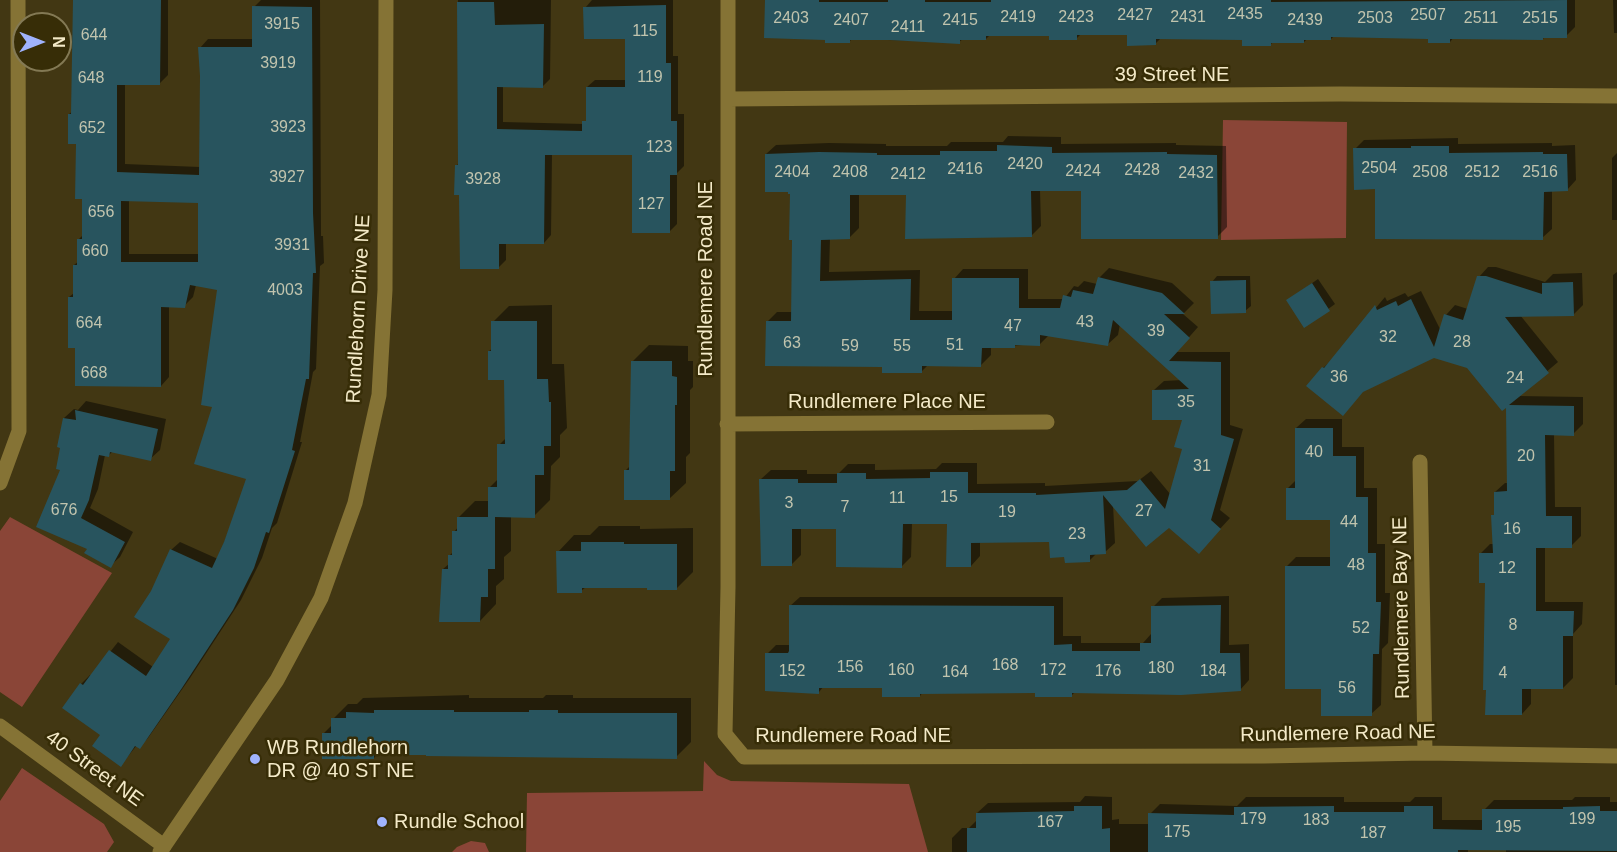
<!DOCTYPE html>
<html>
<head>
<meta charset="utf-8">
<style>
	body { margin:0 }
	#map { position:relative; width:1617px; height:852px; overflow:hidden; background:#423713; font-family:Arial,sans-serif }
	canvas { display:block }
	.north { position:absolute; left:12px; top:12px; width:60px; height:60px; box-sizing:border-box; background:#372d07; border:2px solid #837954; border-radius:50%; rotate:90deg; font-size:16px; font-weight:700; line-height:24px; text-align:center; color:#f4eac8 }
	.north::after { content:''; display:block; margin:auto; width:21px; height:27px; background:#a0b3fd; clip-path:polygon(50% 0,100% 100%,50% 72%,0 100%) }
</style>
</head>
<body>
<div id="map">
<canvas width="1617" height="852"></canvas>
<div class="north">N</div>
</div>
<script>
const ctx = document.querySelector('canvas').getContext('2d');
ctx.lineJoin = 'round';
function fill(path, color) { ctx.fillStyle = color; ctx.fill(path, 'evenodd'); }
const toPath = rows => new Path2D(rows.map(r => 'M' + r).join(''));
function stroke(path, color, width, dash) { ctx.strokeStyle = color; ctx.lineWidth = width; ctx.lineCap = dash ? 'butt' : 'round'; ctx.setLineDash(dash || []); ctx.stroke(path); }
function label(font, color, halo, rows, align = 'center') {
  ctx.font = font + ' Arial,sans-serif'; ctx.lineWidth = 5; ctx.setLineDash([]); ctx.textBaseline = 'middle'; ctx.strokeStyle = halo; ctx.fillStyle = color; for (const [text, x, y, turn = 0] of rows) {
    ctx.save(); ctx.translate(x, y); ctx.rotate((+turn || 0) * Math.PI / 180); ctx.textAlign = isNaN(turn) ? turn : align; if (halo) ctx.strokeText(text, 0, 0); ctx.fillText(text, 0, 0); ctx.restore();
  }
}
fill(toPath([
	[1223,120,1347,122,1346,238,1221,240],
	[10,517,112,573,22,707,0,692,0,531],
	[704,761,717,775,731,781,909,784,928,852,526,852,527,793,703,791],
	[22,768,104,824,114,842,107,852,0,852,0,801],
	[471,841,485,843,489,852,452,852,457,847]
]), '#8a4537');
fill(toPath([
	[75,0,168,0,168,75,159,84,125,84,125,164,200,167,201,76,200,48,208,39,254,39,254,7,261,0,320,0,321,236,323,236,324,263,320,266,316,369,313,372,300,442,302,442,277,523,272,528,262,558,241,600,190,678,148,738,139,747,137,745,121,765,102,734,64,708,81,684,90,675,91,676,118,642,153,667,172,638,152,591,171,550,180,542,218,559,248,478,214,406,219,289,196,285,193,297,184,306,169,306,169,377,161,386,76,347,69,297,74,293,74,265,79,261,79,239,83,235,83,197,78,143,69,114,73,111],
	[129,200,200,201,200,254,129,254],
	[458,0,551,0,550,79,543,86,503,86,503,122,584,124,588,118,587,87,595,80,627,80,627,37,585,8,592,0,673,0,673,56,678,56,678,114,684,114,684,166,677,173,677,224,670,231,634,154,552,154,551,235,544,243,506,242,506,260,499,267,460,193,456,166,459,163],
	[766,0,1575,0,1575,27,1566,36,1545,36,1543,39,1454,37,1450,42,1430,37,1334,36,1331,39,1307,39,1304,42,1273,42,1270,45,1243,38,1161,38,1155,44,1128,34,1081,34,1077,38,1050,35,990,35,986,39,963,39,959,42,852,39,849,42,827,39],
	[1613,0,1617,0,1617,33,1614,33],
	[1008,136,1061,137,1061,144,1176,143,1176,145,1226,146,1227,227,1217,237,1082,190,1040,190,1041,226,1031,236,907,194,859,194,859,228,849,238,830,238,829,272,920,270,919,311,953,311,954,279,963,269,1028,269,1028,299,1064,299,1074,286,1078,287,1084,281,1097,284,1099,278,1109,268,1172,283,1194,303,1183,314,1198,327,1176,352,1230,352,1230,425,1243,429,1220,510,1230,518,1208,542,1113,505,1115,543,1105,552,1097,553,1089,561,1066,555,1051,541,980,541,980,556,971,566,948,523,912,523,911,557,902,566,837,528,801,528,801,555,792,564,761,479,771,470,807,470,807,474,838,474,848,464,875,464,875,470,936,469,942,463,977,463,977,484,1045,483,1045,486,1138,481,1151,471,1171,495,1184,448,1184,419,1154,390,1164,381,1182,380,1120,324,1118,335,1108,344,1049,335,1040,344,991,347,991,355,981,365,928,365,922,371,883,366,767,322,777,312,792,312,793,239,791,193,766,154,776,145,829,143,886,144,886,146,947,146,951,142,1003,142],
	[1458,138,1458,144,1552,143,1552,146,1575,145,1576,180,1567,190,1552,191,1552,229,1542,238,1377,188,1355,149,1364,140],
	[1617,153,1617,220,1612,220,1612,158],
	[1488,267,1496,267,1545,282,1553,274,1582,273,1583,305,1573,315,1520,315,1558,362,1518,396,1583,397,1583,424,1573,434,1554,434,1555,507,1581,507,1581,536,1571,546,1545,546,1545,602,1583,602,1582,624,1573,634,1573,678,1563,688,1531,688,1531,704,1522,714,1480,554,1490,544,1494,544,1493,516,1496,513,1495,492,1505,483,1509,483,1508,405,1468,367,1434,356,1365,389,1343,414,1323,368,1333,359,1385,297,1387,301,1405,293,1408,297,1421,291,1441,331,1446,315,1455,305,1468,309,1479,277],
	[1617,272,1617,685,1615,685,1613,275],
	[1217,276,1250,276,1251,306,1245,311,1212,282],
	[1318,279,1335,304,1305,326,1288,300],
	[552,305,552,364,564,364,567,428,560,435,560,457,551,466,550,500,534,516,511,516,511,551,504,557,504,579,496,586,496,604,480,621,443,569,450,563,450,555,454,551,454,532,459,526,459,517,475,501,490,501,490,487,499,478,499,445,506,438,506,378,489,351,493,348,493,322,509,306],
	[649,345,688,346,688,361,693,361,693,387,690,390,690,453,686,457,686,483,669,499,625,471,630,466,632,362],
	[86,401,166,419,160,450,150,459,113,451,108,456,105,455,98,489,90,508,133,532,120,557,110,566,89,548,62,469,64,418,74,409,78,410],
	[1306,419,1342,419,1342,447,1364,447,1364,488,1377,488,1377,544,1385,544,1385,593,1390,593,1388,643,1382,649,1381,705,1371,714,1322,688,1287,566,1296,557,1332,557,1332,519,1287,489,1297,479,1296,428],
	[599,526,640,526,640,529,693,528,693,572,676,589,648,586,586,587,581,591,558,552,574,535,590,535],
	[1229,596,1229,645,1249,644,1249,680,1240,690,1075,692,1071,696,1036,692,923,692,920,696,883,686,824,686,819,692,767,654,776,645,790,645,790,606,800,597,1063,597,1063,636,1081,636,1081,643,1143,643,1151,634,1153,607,1162,598],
	[469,695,469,698,543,698,546,695,573,695,573,698,691,698,691,742,676,757,378,753,374,758,324,733,333,724,333,719,348,704,357,704,363,698],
	[1085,796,1112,797,1112,820,1119,819,1119,824,1150,824,1150,814,1160,804,1237,806,1246,797,1344,797,1344,802,1410,802,1415,797,1442,797,1442,820,1484,820,1484,810,1494,800,1572,800,1575,797,1610,797,1610,802,1617,802,1617,852,1506,852,1506,848,1468,848,1468,852,952,852,952,838,962,828,969,828,977,820,977,813,988,803,1080,802]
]), '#0007');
fill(toPath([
	[73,0,161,0,160,85,117,85,117,172,199,175,200,76,198,47,252,47,252,6,312,7,313,213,316,273,313,273,309,379,306,379,292,450,295,451,269,533,266,532,254,568,233,610,182,688,140,749,135,746,121,767,92,746,100,735,62,708,80,683,83,685,109,650,146,676,170,639,134,617,151,591,170,549,212,568,224,542,246,479,194,464,212,407,201,405,217,290,190,285,185,308,161,307,161,387,75,386,75,348,68,348,68,297,73,297,73,265,77,265,77,239,82,239,82,199,75,199,76,144,68,144,68,114,71,114],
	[121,201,198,203,198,262,121,262],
	[765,0,819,0,819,2,888,2,888,0,925,0,925,2,991,2,991,0,1271,0,1271,2,1567,0,1567,38,1543,38,1543,40,1450,39,1450,43,1428,43,1428,39,1331,37,1331,40,1304,40,1304,43,1271,43,1271,46,1242,46,1242,40,1156,39,1156,45,1127,46,1127,35,1077,35,1077,40,1049,40,1049,36,986,36,986,40,960,40,960,44,890,40,850,40,850,43,825,43,825,40,764,38],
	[457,2,494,2,495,25,544,24,543,88,497,87,497,129,582,131,582,121,586,121,586,87,625,87,625,39,584,39,583,7,666,5,666,63,671,63,671,121,677,121,677,175,670,175,670,233,632,233,632,155,545,155,544,244,499,244,499,269,460,269,459,195,454,195,455,165,458,165],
	[997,145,1052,147,1052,153,1167,152,1167,154,1217,155,1218,239,1081,239,1081,191,1031,191,1032,237,905,239,906,195,850,195,850,239,821,240,820,281,911,279,910,320,952,320,952,278,1019,278,1019,308,1060,308,1063,295,1071,297,1073,290,1093,294,1098,277,1162,293,1185,314,1164,314,1190,338,1169,361,1221,362,1221,435,1234,439,1211,520,1221,529,1199,554,1169,528,1146,547,1103,495,1106,554,1090,555,1090,562,1065,563,1064,557,1050,558,1049,542,971,543,971,567,946,567,947,524,903,524,902,568,836,567,836,529,792,529,792,566,761,566,759,479,798,479,798,483,837,483,837,473,866,473,866,479,930,478,930,472,968,472,968,493,1036,493,1036,495,1127,490,1140,479,1165,509,1182,449,1174,447,1182,420,1152,420,1152,390,1189,389,1113,320,1108,346,1040,335,1040,346,1015,345,1015,348,982,348,981,367,922,366,922,373,882,373,882,367,765,366,766,321,791,321,792,240,789,240,790,194,788,194,788,192,765,192,765,154,819,152,877,153,877,155,940,155,940,151,997,151],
	[1411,146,1449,146,1449,153,1543,152,1543,154,1567,154,1568,191,1544,192,1543,240,1375,239,1375,189,1354,190,1353,148,1411,148],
	[1477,276,1486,276,1542,294,1542,283,1573,282,1574,316,1505,317,1549,373,1509,405,1574,406,1574,436,1545,435,1546,516,1572,516,1572,548,1536,548,1536,611,1574,611,1573,636,1563,636,1563,689,1522,689,1522,715,1485,715,1486,690,1483,690,1485,583,1479,583,1479,553,1493,553,1491,515,1494,515,1494,492,1507,491,1506,408,1502,411,1467,368,1434,358,1363,392,1343,416,1306,386,1322,367,1324,368,1375,305,1377,310,1396,301,1398,306,1411,299,1434,347,1444,314,1463,320],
	[1246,280,1246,313,1211,314,1210,281],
	[1312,283,1330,311,1304,328,1286,300],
	[491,321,537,321,537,379,548,379,549,402,551,402,551,446,544,446,544,475,535,475,535,518,495,517,495,569,488,569,488,597,481,597,480,622,439,622,442,569,448,569,448,555,452,555,452,531,457,531,457,517,488,517,488,487,497,487,497,444,505,444,504,380,488,380,488,351,491,351],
	[631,361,672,361,672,376,677,377,677,405,675,405,675,471,670,471,670,500,624,500,624,470,629,470],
	[75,410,158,429,151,461,110,452,109,457,99,455,89,500,81,518,125,542,111,568,84,553,87,549,36,527,60,470,56,469,60,448,57,447,63,418,76,420],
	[1295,428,1333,428,1333,456,1356,456,1356,497,1368,497,1368,553,1376,553,1376,602,1381,602,1379,654,1373,654,1372,716,1321,716,1321,689,1285,689,1285,566,1330,566,1330,520,1286,520,1286,488,1295,488],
	[581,542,624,542,624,544,677,544,677,590,647,590,647,588,582,588,582,593,557,593,556,551,581,551],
	[789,605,1054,606,1054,645,1072,644,1072,651,1140,651,1140,643,1151,643,1151,606,1221,605,1220,653,1240,653,1241,691,1181,695,1072,693,1072,697,1035,697,1035,693,920,694,920,697,882,697,882,688,819,688,819,694,765,691,765,653,788,653,789,651],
	[374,710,454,710,454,712,529,712,529,710,558,710,558,713,677,713,677,759,426,756,426,755,374,755,374,759,322,759,322,733,331,733,331,718,346,718,346,712,374,713],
	[1074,806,1102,806,1102,829,1110,828,1110,852,967,852,967,828,976,828,976,813,1074,811],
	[1334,806,1334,812,1404,812,1404,806,1433,806,1433,829,1482,830,1482,809,1563,809,1563,807,1600,806,1600,811,1617,811,1617,851,1458,850,1458,852,1148,852,1148,813,1234,815,1234,807]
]), '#28545e');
stroke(toPath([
	[728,0,728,587,725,734,744,757,1264,756,1425,753,1617,756],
	[728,99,1340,94,1617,96],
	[727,424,1047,422],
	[1420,462,1425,753],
	[0,483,19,431,18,0],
	[0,726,164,846]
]), '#857335', 15);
stroke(toPath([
	[160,852,277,680,321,598,355,503,379,395,385,290,386,0]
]), '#857335', 15);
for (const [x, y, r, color] of [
	[255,759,6,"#a0b3fd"],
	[382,822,6,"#a0b3fd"]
]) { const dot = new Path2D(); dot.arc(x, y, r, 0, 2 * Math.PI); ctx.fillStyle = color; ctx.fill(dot); stroke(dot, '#372d07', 2); }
label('16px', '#c1c4ae', null, [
	["2435",1245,15],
	["2427",1135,16],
	["2507",1428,16],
	["2419",1018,18],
	["2423",1076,18],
	["2431",1188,18],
	["2403",791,19],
	["2503",1375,19],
	["2511",1481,19],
	["2515",1540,19],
	["2407",851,21],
	["2415",960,21],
	["2439",1305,21],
	["3915",282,25],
	["2411",908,28],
	["115",645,32],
	["644",94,36],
	["3919",278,64],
	["119",650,78],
	["648",91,79],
	["3923",288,128],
	["652",92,129],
	["123",659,148],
	["2420",1025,165],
	["2504",1379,169],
	["2416",965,170],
	["2428",1142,171],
	["2424",1083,172],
	["2404",792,173],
	["2408",850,173],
	["2508",1430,173],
	["2512",1482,173],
	["2516",1540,173],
	["2432",1196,174],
	["2412",908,175],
	["3927",287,178],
	["3928",483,180],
	["127",651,205],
	["656",101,213],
	["3931",292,246],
	["660",95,252],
	["4003",285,291],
	["43",1085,323],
	["664",89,324],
	["47",1013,327],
	["39",1156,332],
	["32",1388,338],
	["28",1462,343],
	["63",792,344],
	["51",955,346],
	["59",850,347],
	["55",902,347],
	["668",94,374],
	["36",1339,378],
	["24",1515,379],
	["35",1186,403],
	["40",1314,453],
	["20",1526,457],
	["31",1202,467],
	["15",949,498],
	["11",897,499],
	["3",789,504],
	["7",845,508],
	["676",64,511],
	["27",1144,512],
	["19",1007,513],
	["44",1349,523],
	["16",1512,530],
	["23",1077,535],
	["48",1356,566],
	["12",1507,569],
	["8",1513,626],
	["52",1361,629],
	["168",1005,666],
	["156",850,668],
	["180",1161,669],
	["160",901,671],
	["172",1053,671],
	["152",792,672],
	["176",1108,672],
	["184",1213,672],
	["164",955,673],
	["4",1503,674],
	["56",1347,689],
	["179",1253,820],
	["199",1582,820],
	["183",1316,821],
	["167",1050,823],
	["195",1508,828],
	["175",1177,833],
	["187",1373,834]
]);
label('20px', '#f4eac8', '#372d07', [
	["39 Street NE",1172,75],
	["Rundlemere Road NE",706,279,-90],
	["Rundlehorn Drive NE",359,309,-87],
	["Rundlemere Place NE",887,402],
	["Rundlemere Bay NE",1402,608,-91],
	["Rundlemere Road NE",1338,734,-1],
	["Rundlemere Road NE",853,736],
	["40 Street NE",94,769,36]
]);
label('20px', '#f4eac8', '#372d07', [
	["WB Rundlehorn",267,748],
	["DR @ 40 ST NE",267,771],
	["Rundle School",394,822]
], 'left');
</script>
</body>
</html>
